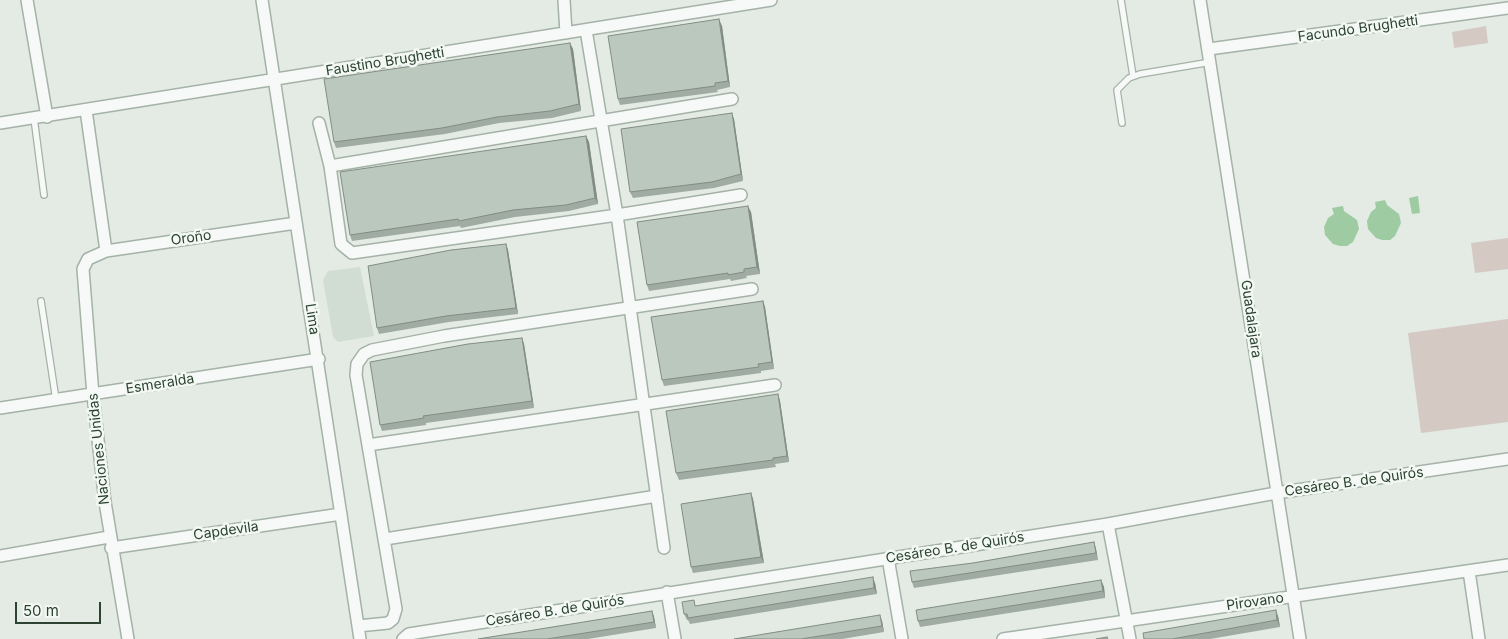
<!DOCTYPE html>
<html>
<head>
<meta charset="utf-8">
<style>
	body { margin:0 }
	#map { position:relative; width:1508px; height:639px; overflow:hidden; background:#e3ebe4; font-family:Inter,sans-serif }
	canvas { display:block }
	.scale { position:absolute; left:15px; top:602px; width:86px; height:22px; box-sizing:border-box; border:2px solid #2b4330; border-top:0; padding-left:6px; font-size:15px; line-height:18px; white-space:nowrap; color:#2b4330; -webkit-text-stroke:4px #f3f8f4; paint-order:stroke }
</style>
</head>
<body>
<div id="map">
<canvas width="1508" height="639"></canvas>
<div class="scale">50 m</div>
</div>
<script>
const ctx = document.querySelector('canvas').getContext('2d');
ctx.lineJoin = 'round';
function fill(path, color) { ctx.fillStyle = color; ctx.fill(path, 'evenodd'); }
const toPath = rows => new Path2D(rows.map(r => 'M' + r).join(''));
function stroke(path, color, width, dash) { ctx.strokeStyle = color; ctx.lineWidth = width; ctx.lineCap = dash ? 'butt' : 'round'; ctx.setLineDash(dash || []); ctx.stroke(path); }
function label(font, color, halo, rows, align = 'center') {
  ctx.font = font + ' Inter,sans-serif'; ctx.lineWidth = 5; ctx.setLineDash([]); ctx.textBaseline = 'middle'; ctx.strokeStyle = halo; ctx.fillStyle = color; for (const [text, x, y, turn = 0] of rows) {
    ctx.save(); ctx.translate(x, y); ctx.rotate((+turn || 0) * Math.PI / 180); ctx.textAlign = isNaN(turn) ? turn : align; if (halo) ctx.strokeText(text, 0, 0); ctx.fillText(text, 0, 0); ctx.restore();
  }
}
fill(toPath([
	[360,267,374,336,338,342,333,337,323,280,328,271]
]), '#d1ddd3');
fill(toPath([
	[1486,26,1488,43,1454,48,1452,32],
	[1508,238,1508,269,1475,273,1471,243],
	[1508,319,1508,422,1421,433,1408,333]
]), '#d5c9c4');
fill(toPath([
	[1418,196,1420,213,1412,214,1409,198],
	[1385,200,1387,205,1399,214,1401,223,1395,236,1390,240,1382,240,1376,238,1368,229,1367,221,1371,212,1376,208,1375,202],
	[1343,206,1344,211,1357,220,1359,229,1353,242,1347,246,1340,246,1333,244,1325,235,1324,227,1328,218,1334,214,1332,208]
]), '#9ecba2');
const service = toPath([
	[1121,0,1133,76],
	[34,118,44,195],
	[1122,123,1117,90,1129,78,1140,74,1211,62],
	[41,301,56,400]
]);
const minor = toPath([
	[27,0,47,117],
	[262,0,360,639],
	[564,0,566,33],
	[1200,0,1300,639],
	[586,30,617,215,664,548],
	[1209,49,1508,8],
	[86,110,106,251],
	[0,123,771,0],
	[319,123,330,166,341,244,352,253,617,215,741,195],
	[330,166,732,99],
	[0,408,319,359],
	[368,445,775,385],
	[1108,524,1130,639],
	[385,539,657,496],
	[111,548,341,514],
	[0,556,109,537],
	[888,558,902,639],
	[1469,571,1479,639],
	[667,592,675,639],
	[358,626,388,623,393,619,396,609,356,375,357,364,364,354,372,350,444,336,752,289],
	[128,639,105,502,93,395,83,269,88,259,106,251,296,223],
	[403,639,409,634,1108,524,1276,493,1508,459],
	[1003,639,1508,565]
]);
stroke(service, '#a4b2a7', 8);
stroke(minor, '#a4b2a7', 14);
stroke(service, '#f6f9f7', 5.5);
stroke(minor, '#f6f9f7', 11);
fill(toPath([
	[722,26,730,87,717,90,718,92,620,105,618,99],
	[570,43,573,49,581,111,552,118,499,123,445,134,336,148,334,142],
	[734,119,743,181,714,188,633,198,630,192],
	[586,136,589,142,598,204,569,211,515,217,461,228,460,226,352,241,350,235],
	[751,212,760,274,746,276,747,278,731,281,730,279,649,291,647,285],
	[506,244,508,250,518,314,449,322,379,334,377,328],
	[763,301,765,307,774,369,761,371,761,373,664,386,662,380],
	[522,338,524,344,534,408,426,423,426,425,382,431,380,425],
	[778,394,780,401,789,462,775,464,776,467,679,480,676,473],
	[751,493,753,499,764,563,693,573,691,567],
	[1094,542,1096,549,1098,560,914,588,912,582,973,563],
	[1101,580,1104,587,1105,598,920,627,918,621],
	[875,583,877,594,690,624,688,620,687,620,684,614,696,606],
	[652,611,654,617,656,628,588,639,478,639],
	[1278,616,1280,627,1210,639,1144,639],
	[882,621,884,632,842,639,734,639]
]), '#a0aca3');
fill(toPath([
	[719,19,722,26,730,87,728,81],
	[570,43,573,49,581,111,579,104],
	[732,113,734,119,743,181,741,174],
	[586,136,589,142,598,204,595,198],
	[748,206,751,212,760,274,757,267],
	[506,244,508,250,518,314,516,308],
	[763,301,765,307,774,369,772,362],
	[522,338,524,344,534,408,532,401],
	[778,394,780,401,789,462,787,456],
	[751,493,753,499,764,563,761,557],
	[1094,542,1096,549,1098,560,1096,553],
	[873,577,875,583,877,594,874,588],
	[1101,580,1104,587,1105,598,1103,591],
	[1276,610,1278,616,1280,627,1277,620],
	[652,611,654,617,656,628,654,622],
	[880,615,882,621,884,632,882,626]
]), '#828c84');
const building = toPath([
	[719,19,728,81,715,83,715,86,618,99,608,36,719,19],
	[570,43,579,104,550,111,497,117,442,128,334,142,324,79,570,43],
	[732,113,741,174,712,182,630,192,621,129,732,113],
	[586,136,595,198,566,205,513,210,459,221,458,219,350,235,340,172,586,136],
	[748,206,757,267,744,269,744,272,728,275,728,273,647,285,637,222,748,206],
	[506,244,516,308,446,316,377,328,368,266,451,250,506,244],
	[763,301,772,362,758,364,759,367,662,380,651,317,763,301],
	[522,338,532,401,423,416,424,418,380,425,370,362,468,344,522,338],
	[778,394,787,456,773,458,773,460,676,473,666,411,778,394],
	[751,493,761,557,691,567,681,504,751,493],
	[1094,542,1096,553,912,582,910,571,973,563,1094,542],
	[873,577,874,588,688,618,687,614,684,614,682,602,694,600,695,606,873,577],
	[1101,580,1103,591,918,621,916,610,1101,580],
	[1276,610,1277,620,1172,639,1144,639,1143,633,1276,610],
	[652,611,654,622,547,639,478,639,652,611],
	[880,615,882,626,801,639,734,639,880,615],
	[1107,637,1108,639,1096,639,1107,637]
]);
fill(building, '#bac8bd');
stroke(building, '#828c84', 1);
label('14px', '#2b4330', '#f3f8f4', [
	["Facundo Brughetti",1358,29,-8],
	["Faustino Brughetti",385,62,-9],
	["Oroño",191,238,-8],
	["Lima",312,319,81],
	["Guadalajara",1251,319,82],
	["Esmeralda",160,384,-9],
	["Naciones Unidas",99,449,-96],
	["Cesáreo B. de Quirós",1354,482,-8],
	["Capdevila",226,531,-8],
	["Cesáreo B. de Quirós",955,548,-9],
	["Pirovano",1255,602,-8],
	["Cesáreo B. de Quirós",555,611,-9]
]);
</script>
</body>
</html>
